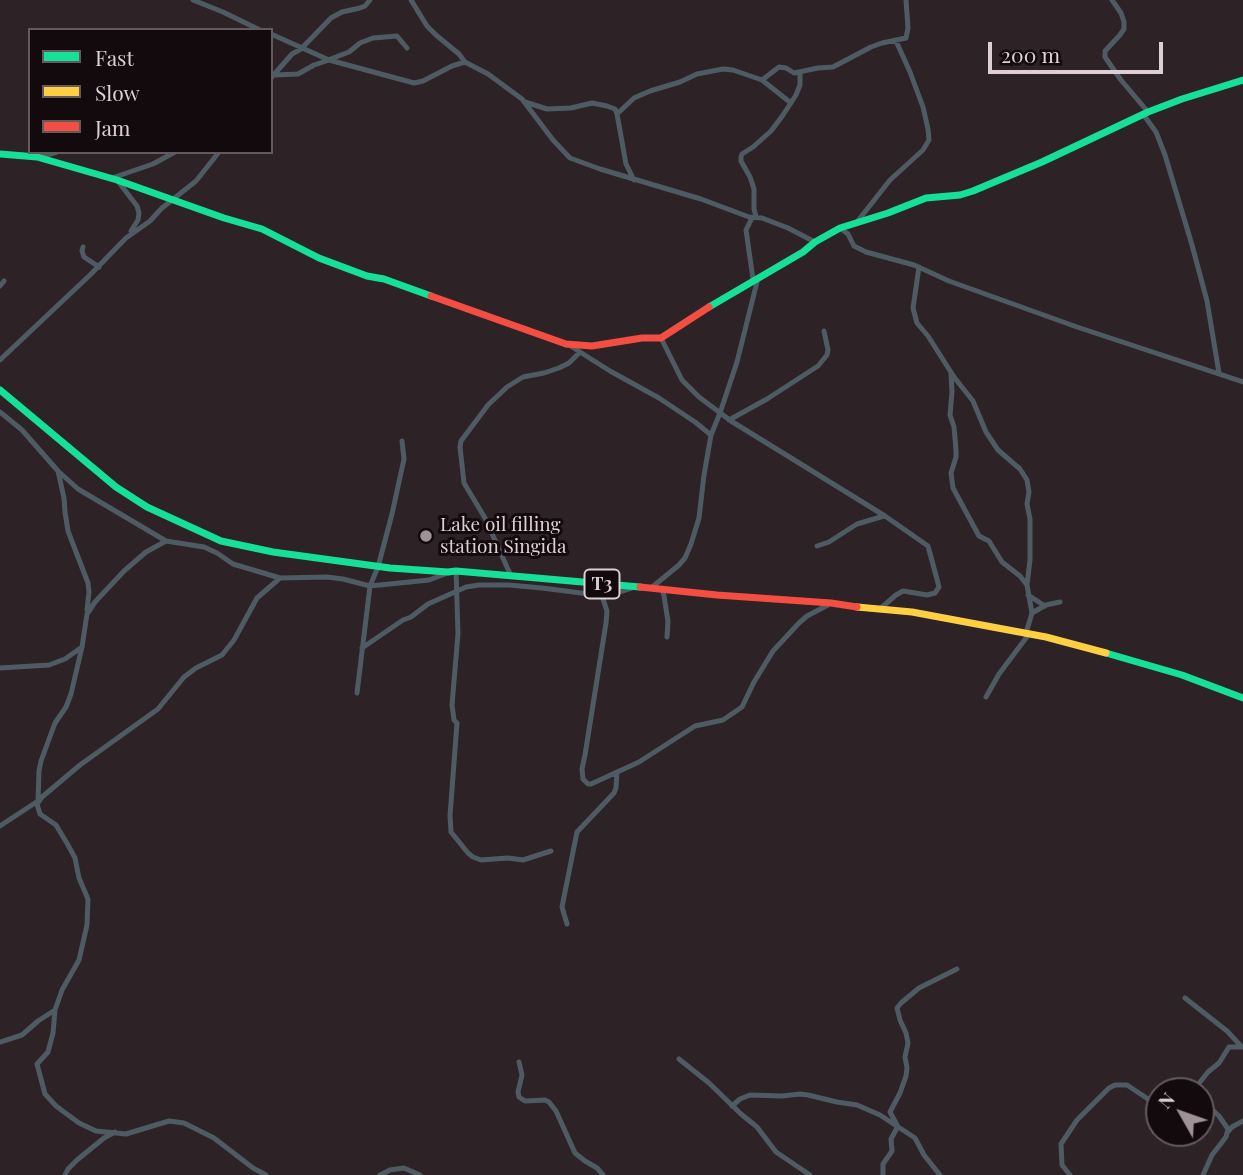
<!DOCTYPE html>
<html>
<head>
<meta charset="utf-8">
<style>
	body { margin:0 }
	#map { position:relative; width:1243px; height:1175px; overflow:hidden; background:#2d2226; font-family:"Playfair Display",serif }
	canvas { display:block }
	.legend { position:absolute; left:28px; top:28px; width:245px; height:126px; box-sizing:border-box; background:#130a0e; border:2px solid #64595d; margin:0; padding:9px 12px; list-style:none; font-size:21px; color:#ddcfd4 }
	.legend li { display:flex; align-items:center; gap:14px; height:35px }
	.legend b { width:35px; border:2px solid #64595d }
	.north { position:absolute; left:1145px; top:1077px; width:70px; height:70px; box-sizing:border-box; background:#130a0e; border:2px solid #64595d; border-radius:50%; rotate:310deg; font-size:19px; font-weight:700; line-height:28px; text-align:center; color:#ddcfd4 }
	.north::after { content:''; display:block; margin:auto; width:24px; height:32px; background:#9f9297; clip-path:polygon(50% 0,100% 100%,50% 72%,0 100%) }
	.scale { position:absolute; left:988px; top:42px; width:175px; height:32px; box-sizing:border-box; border:4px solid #ddcfd4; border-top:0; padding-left:9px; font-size:21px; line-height:24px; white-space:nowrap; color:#ddcfd4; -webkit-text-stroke:5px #130a0e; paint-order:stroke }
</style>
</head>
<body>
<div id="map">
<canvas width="1243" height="1175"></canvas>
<ul class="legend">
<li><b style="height:9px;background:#16e098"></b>Fast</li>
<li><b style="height:9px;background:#ffcf43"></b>Slow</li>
<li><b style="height:9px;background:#f24e42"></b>Jam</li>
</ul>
<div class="north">N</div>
<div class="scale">200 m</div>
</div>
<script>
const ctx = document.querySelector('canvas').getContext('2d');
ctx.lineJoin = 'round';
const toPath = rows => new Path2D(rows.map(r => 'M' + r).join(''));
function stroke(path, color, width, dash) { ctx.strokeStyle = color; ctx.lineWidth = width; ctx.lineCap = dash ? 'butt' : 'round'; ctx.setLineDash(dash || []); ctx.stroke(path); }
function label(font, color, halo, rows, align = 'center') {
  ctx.font = font + ' "Playfair Display",serif'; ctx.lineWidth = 6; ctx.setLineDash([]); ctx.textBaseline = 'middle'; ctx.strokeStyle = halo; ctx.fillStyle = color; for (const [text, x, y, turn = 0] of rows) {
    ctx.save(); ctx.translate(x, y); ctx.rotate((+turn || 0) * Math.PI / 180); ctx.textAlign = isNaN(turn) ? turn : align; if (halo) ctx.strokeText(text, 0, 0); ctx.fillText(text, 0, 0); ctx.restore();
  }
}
stroke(toPath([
	[193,0,223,12,260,30],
	[411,0,427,26,436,35,459,54,465,62],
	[1112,0,1121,13,1124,22,1124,29,1120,35,1105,51,1105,57,1121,80,1148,112],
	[271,34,329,60,414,83,423,81,452,66,465,62,488,74,522,99,553,140,570,158,600,169,701,199,749,217,762,218,788,228,815,242],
	[328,60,349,52,360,43,373,38,397,36,407,48],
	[276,75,298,74,314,65,329,60],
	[271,78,292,54,301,49,331,18,342,12,360,8,365,6,370,0],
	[762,80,779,67,786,68,794,73,818,68,833,67,871,47,882,43,906,38,908,28,906,0],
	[525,102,547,109,571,108,592,103,607,106,615,109,617,114,626,164,634,180],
	[617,114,634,98,650,91,680,82,697,74,723,69,733,70,762,80,791,103],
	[1143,114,1156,132,1165,155,1192,245,1207,301,1219,373],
	[40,157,57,152],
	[112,178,153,164,175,152],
	[117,180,137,206,139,213,138,220,131,231],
	[756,217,754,209,754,189,750,177,741,161,741,157,742,154,753,147,771,131,783,115,796,95,800,85,800,72],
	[752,218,746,230,753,279],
	[857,222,890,180,923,150,929,140,928,129,923,107,910,72,896,41],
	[840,228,848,234,854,246,866,252,914,265,949,281,1077,327,1243,382],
	[83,247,82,251,84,257,99,267],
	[919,267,913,308,917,323,928,336,954,377,973,401,986,432,998,450,1020,469,1027,480,1029,492,1027,504,1030,519,1030,560,1027,585,1032,613,1026,633],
	[0,286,4,281],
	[661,338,682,380,699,397,731,421,885,516,928,546,938,583,939,587,935,593,927,595,903,591,896,595,881,608],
	[569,345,610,371,659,398,695,422,711,435],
	[0,360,90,275,126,238,150,221,162,208,196,181,219,152],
	[951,374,952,392,950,415,954,427,956,450,956,457,951,473,953,488,979,536,989,541,1002,562,1020,576,1027,585],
	[0,412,22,430,58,471,78,489,166,541,204,547,217,553,233,564,280,578],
	[729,420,767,399,818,366,827,355,828,350,824,331],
	[58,471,64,498,65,512,68,531,88,583,89,592,87,610],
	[817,546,829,542,857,524,884,516],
	[456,571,458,634,452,705,454,720,457,723,450,816,451,832,468,853,473,857,481,860,508,858,523,860,551,851],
	[511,576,485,518,464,483,460,447,461,441,488,405,507,387,523,377,544,373,559,368,569,363,580,352],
	[651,588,679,565,685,558,691,544,699,518,704,475,711,435,720,413,737,362,758,278],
	[663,590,668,621,667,637],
	[601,593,607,611,606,623,585,755,582,769,583,779,588,784,591,784,639,762,695,726,723,720,742,707,754,682,773,651,799,623,807,616,828,605],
	[1028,595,1045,606],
	[1032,613,1046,605,1060,602],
	[362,648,403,620,411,617,428,604,466,587,479,585,509,585,542,588,589,594,623,591,632,588],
	[0,668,49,665,65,659,82,647],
	[357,693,370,586,378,567,392,514,404,459,402,441],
	[986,697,999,674,1029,634],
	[0,826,38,801,39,771,41,761,55,723,66,707,71,694,82,647,87,614,95,602,124,571,146,552,166,541],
	[567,924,562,907,577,832,614,793,616,788,617,772],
	[1185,998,1227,1031,1242,1047],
	[0,1042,22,1035,38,1021,55,1010],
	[679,1059,709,1083,741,1114,757,1127,776,1152,810,1175],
	[519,1062,522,1075,518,1092,519,1097,525,1101,545,1100,549,1102,556,1111,575,1153,585,1161,597,1168,603,1175],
	[1193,1091,1208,1072,1219,1063,1229,1047,1241,1047],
	[1201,1099,1219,1116,1228,1129,1226,1137,1212,1155,1203,1175],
	[732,1106,740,1099,750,1095,782,1096,800,1094,808,1095,837,1102,857,1105,880,1115,915,1138,924,1155,940,1175],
	[898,1127,890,1112,900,1093,906,1076,907,1068,905,1057,908,1043,906,1033,900,1020,897,1008,901,1003,919,988,957,969],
	[1227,1133,1232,1127,1243,1121],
	[65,1175,68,1169,77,1160,104,1138,115,1132],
	[266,1175,253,1168,214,1138,184,1123,169,1121,126,1134,96,1131,79,1123,56,1106,45,1094,37,1064,48,1052,53,1033,55,1010,62,990,79,960,87,925,88,899,79,878,75,858,68,845,56,825,40,814,37,804,42,797,80,765,158,709,184,677,196,668,222,655,234,640,257,598,280,578,327,577,343,579,370,586,429,580,445,574],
	[380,1175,390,1170,404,1168,420,1175],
	[883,1175,883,1164,892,1151,891,1139,897,1128],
	[1070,1175,1062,1165,1061,1144,1077,1120,1109,1088,1115,1085,1127,1085,1151,1101,1159,1108]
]), '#4f5b62', 5);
stroke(toPath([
	[0,154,37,157,117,180,224,218,262,229,319,258,367,276,384,279,431,296],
	[709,307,803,252,815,242,840,228,888,213,926,198,960,195,973,191,1042,162,1148,112,1182,99,1243,80],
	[0,390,116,487,147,507,221,541,273,552,390,568,448,572,456,571,640,587],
	[1106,653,1182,675,1243,698]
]), '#16e098', 7);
stroke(toPath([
	[857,607,912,612,1046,637,1106,653]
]), '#ffcf43', 7);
stroke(toPath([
	[431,296,566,344,592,346,642,338,661,338,709,307],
	[640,587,717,595,831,603,857,607]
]), '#f24e42', 7);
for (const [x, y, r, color] of [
	[426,536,7,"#9f9297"]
]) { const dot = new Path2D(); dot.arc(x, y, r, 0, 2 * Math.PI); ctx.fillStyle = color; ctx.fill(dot); stroke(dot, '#130a0e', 2.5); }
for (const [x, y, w] of [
	[602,584,35]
]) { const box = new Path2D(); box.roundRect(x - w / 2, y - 14.5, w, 29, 5); ctx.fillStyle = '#130a0e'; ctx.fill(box); stroke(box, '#ddcfd4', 2); }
label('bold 18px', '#ddcfd4', null, [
	["T3",602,584]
]);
label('19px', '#ddcfd4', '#130a0e', [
	["Lake oil filling",440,525],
	["station Singida",440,547]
], 'left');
</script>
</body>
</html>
